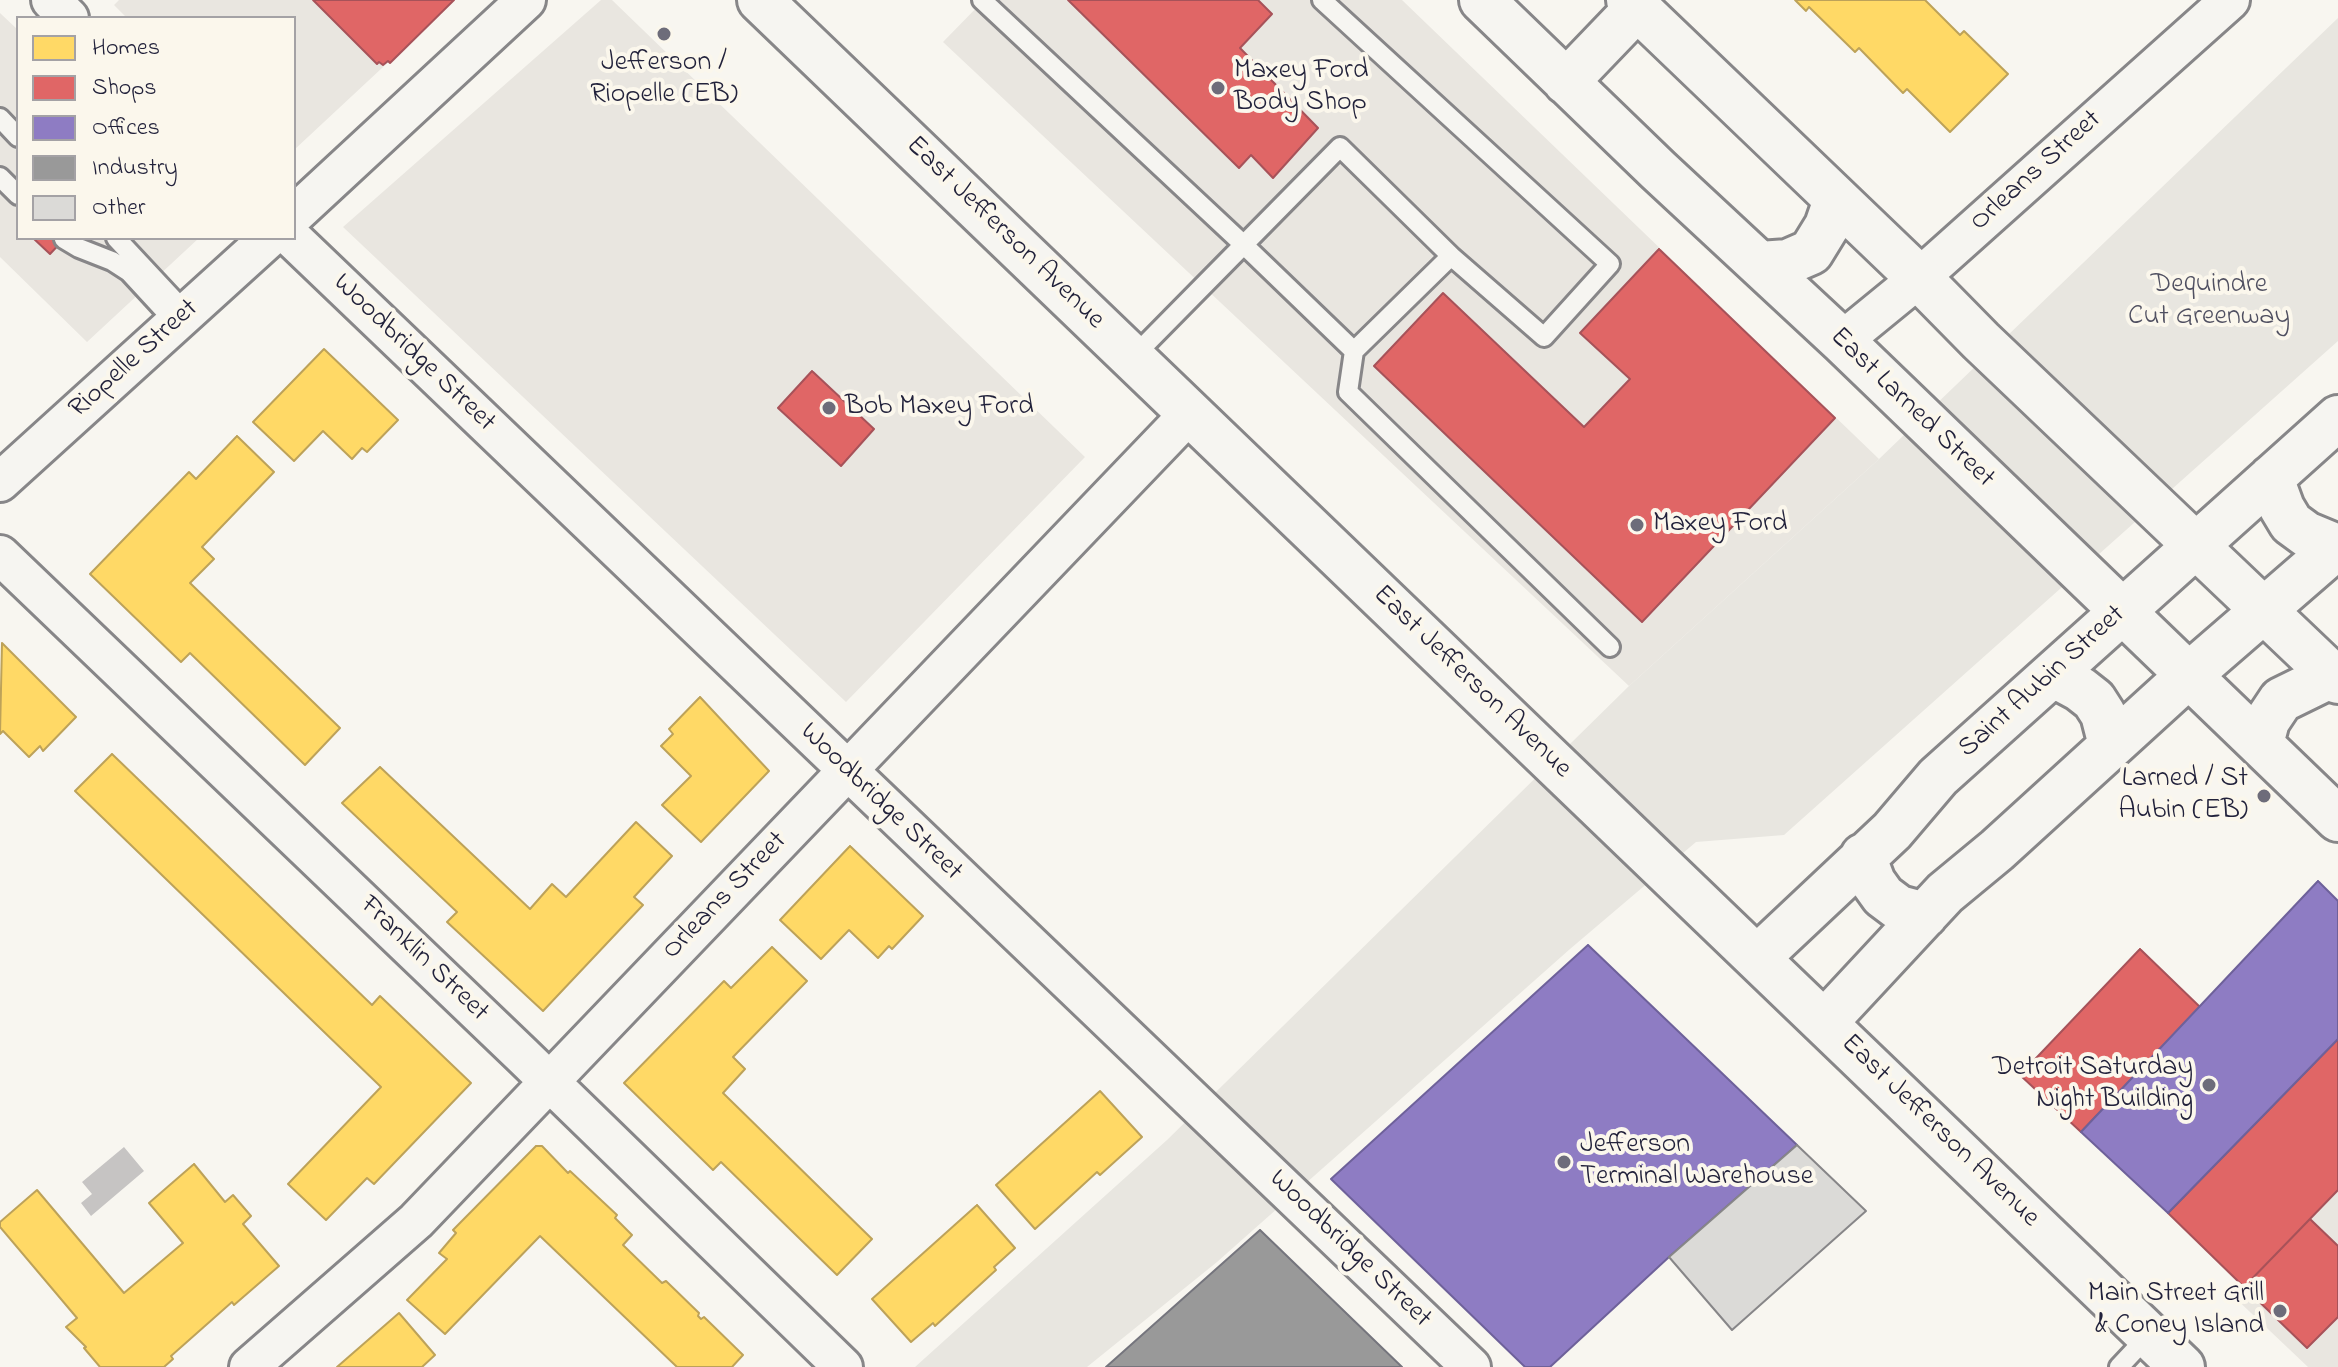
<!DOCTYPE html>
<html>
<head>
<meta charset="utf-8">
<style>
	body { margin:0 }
	#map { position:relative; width:2338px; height:1367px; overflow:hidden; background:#f8f6f0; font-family:"Indie Flower",sans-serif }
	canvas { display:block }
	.legend { position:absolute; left:16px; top:16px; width:280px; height:224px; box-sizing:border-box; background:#fbf7ec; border:2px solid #a4a2a5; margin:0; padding:10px 14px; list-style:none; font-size:24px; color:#22223b }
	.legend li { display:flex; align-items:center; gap:16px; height:40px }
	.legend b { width:40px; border:2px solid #a4a2a5 }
</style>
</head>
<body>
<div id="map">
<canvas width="2338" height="1367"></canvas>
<ul class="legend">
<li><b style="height:22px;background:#ffd966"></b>Homes</li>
<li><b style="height:22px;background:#e06666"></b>Shops</li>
<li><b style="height:22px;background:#8e7cc3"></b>Offices</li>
<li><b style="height:22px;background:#999"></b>Industry</li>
<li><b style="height:22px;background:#dbdad7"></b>Other</li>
</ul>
</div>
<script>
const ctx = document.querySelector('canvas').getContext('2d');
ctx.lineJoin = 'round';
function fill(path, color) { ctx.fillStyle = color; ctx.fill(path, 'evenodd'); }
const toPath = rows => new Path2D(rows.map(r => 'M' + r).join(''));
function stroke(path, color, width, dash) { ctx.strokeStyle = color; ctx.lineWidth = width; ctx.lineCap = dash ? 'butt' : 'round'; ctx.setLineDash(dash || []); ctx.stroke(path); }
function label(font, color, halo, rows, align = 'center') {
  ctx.font = font + ' "Indie Flower",sans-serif'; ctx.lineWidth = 8; ctx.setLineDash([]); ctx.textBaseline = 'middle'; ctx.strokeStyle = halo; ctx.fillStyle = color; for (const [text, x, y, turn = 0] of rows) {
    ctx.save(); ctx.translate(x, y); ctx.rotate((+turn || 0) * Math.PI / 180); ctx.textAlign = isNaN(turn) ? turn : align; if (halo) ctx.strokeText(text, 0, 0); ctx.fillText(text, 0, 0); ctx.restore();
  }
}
fill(toPath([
	[119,0,455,0,294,150,294,18,127,18,114,5],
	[601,0,612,0,1085,457,846,702,343,227],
	[984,0,1402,0,1879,459,1629,686,943,42],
	[0,13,18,30,18,238,199,238,87,342,0,257],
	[2338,1186,2338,1367,2308,1367,2231,1294]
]), '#e9e6e0');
fill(toPath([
	[2338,18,2338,341,1784,835,1696,842,1570,949,1217,1262,1087,1367,915,1367,1167,1140,1629,686,1879,459]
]), '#e8e6e0');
fill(toPath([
	[124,1147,144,1171,91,1216,81,1203,92,1194,82,1182]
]), '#c6c4c3');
const homes = toPath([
	[1795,0,1925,0,1960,35,1964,31,2008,74,1950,132,1907,89,1903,93,1859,48,1855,52,1809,7,1806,11,1795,0],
	[324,349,398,420,367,452,362,448,352,459,323,431,294,461,253,422,324,349],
	[237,436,274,472,202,547,214,559,190,583,340,728,305,765,190,653,181,662,90,574,189,472,196,479,237,436],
	[2,643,76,717,43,751,40,746,29,757,3,731,0,734,2,643],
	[700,697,769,771,701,842,662,805,691,776,661,746,673,734,669,729,700,697],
	[112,754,372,1005,380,996,471,1083,374,1184,367,1178,326,1220,288,1184,381,1087,75,791,112,754],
	[380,767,530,909,552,884,566,897,636,822,672,856,634,897,643,905,543,1011,447,922,457,912,342,803,380,767],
	[850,846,923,916,892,949,889,946,878,958,849,930,821,959,780,920,850,846],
	[772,947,807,981,733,1057,745,1069,723,1093,872,1239,837,1275,721,1162,713,1170,624,1083,724,981,731,988,772,947],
	[1100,1091,1142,1137,1100,1175,1097,1172,1035,1229,996,1185,1100,1091],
	[536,1146,542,1146,568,1173,570,1171,617,1215,615,1218,632,1235,623,1245,662,1283,666,1281,699,1313,698,1316,701,1319,704,1317,743,1355,732,1367,677,1367,540,1236,445,1334,407,1300,447,1259,439,1253,456,1233,453,1230,536,1146],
	[194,1164,225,1202,233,1195,251,1216,243,1224,279,1266,234,1305,232,1302,171,1356,173,1359,164,1367,100,1367,84,1348,86,1347,66,1327,77,1318,0,1227,0,1222,37,1190,124,1293,183,1243,149,1203,194,1164],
	[977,1205,1015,1248,994,1267,996,1270,935,1326,933,1323,911,1342,872,1299,977,1205],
	[399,1313,435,1355,422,1367,337,1367,399,1313]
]);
fill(homes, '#ffd966');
stroke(homes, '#bda259', 2);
const shops = toPath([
	[313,0,454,0,390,63,388,61,383,65,379,62,377,64,313,0],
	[1068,0,1258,0,1272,14,1240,48,1318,128,1273,178,1251,155,1239,168,1068,0],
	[33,238,65,238,50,254,33,238],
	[1659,249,1835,418,1642,622,1374,366,1443,293,1584,427,1630,379,1580,333,1659,249],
	[812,371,874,429,841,466,778,408,812,371],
	[2140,949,2200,1007,2081,1132,2020,1075,2140,949],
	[2338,1039,2338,1190,2244,1287,2168,1213,2338,1039],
	[2310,1219,2338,1246,2338,1317,2307,1348,2244,1287,2310,1219]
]);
fill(shops, '#e06666');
stroke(shops, '#a75259', 2);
const offices = toPath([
	[2318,881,2338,901,2338,1039,2168,1213,2081,1132,2318,881],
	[1588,945,1797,1145,1669,1257,1550,1367,1525,1367,1331,1179,1588,945]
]);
fill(offices, '#8e7cc3');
stroke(offices, '#6e619a', 2);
const industry = toPath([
	[1260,1230,1402,1367,1106,1367,1260,1230]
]);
fill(industry, '#999');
stroke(industry, '#75757d', 2);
const building = toPath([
	[1797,1145,1866,1211,1732,1330,1669,1257,1797,1145]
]);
fill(building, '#dbdad7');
stroke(building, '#878688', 2);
const lane = toPath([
	[982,0,1244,245,1354,351,1451,256,1544,337,1610,264,1322,0],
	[0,118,18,137],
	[0,177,18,195],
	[116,238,186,313],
	[64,239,79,248,112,261,129,272,176,323],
	[1354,351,1348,392,1610,647],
	[1132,358,1340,147,1451,256],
	[2119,1367,2149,1335]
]);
const street = toPath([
	[51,0,69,18],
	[294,215,526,0],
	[292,238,1471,1367],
	[1842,341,1919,278,2230,0],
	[0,482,269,238],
	[0,555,522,1055,843,1367],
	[249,1367,416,1221,1190,413]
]);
const secondary = toPath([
	[760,0,2182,1367],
	[1482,0,1658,170,1842,341,2338,819],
	[1629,0,1919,278,1981,341,2338,681],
	[1566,82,1637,8],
	[1760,264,1788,262,1811,252,1827,226,1836,200],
	[2271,478,2282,508,2291,523,2306,534,2337,547],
	[2054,675,2080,689,2094,700,2103,714,2111,745],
	[2261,744,2267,721,2281,700,2332,675],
	[1863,856,1873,882,1883,896,1899,908,1925,915],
	[1757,958,1892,831,1938,777,2338,418],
	[1825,1022,1945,893,1997,850,2189,675,2338,546]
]);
stroke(lane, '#878688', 24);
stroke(street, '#878688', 44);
stroke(secondary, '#878688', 50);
stroke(lane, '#f6f5f1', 18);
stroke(street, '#f6f5f1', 38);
stroke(secondary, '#f6f5f1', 44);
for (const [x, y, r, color] of [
	[664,34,8,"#6d6c7a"],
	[1218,88,8,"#6d6c7a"],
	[829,408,8,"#6d6c7a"],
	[1637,525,8,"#6d6c7a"],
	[2264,796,8,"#6d6c7a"],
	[2209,1085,8,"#6d6c7a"],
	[1564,1162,8,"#6d6c7a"],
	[2280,1311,8,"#6d6c7a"]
]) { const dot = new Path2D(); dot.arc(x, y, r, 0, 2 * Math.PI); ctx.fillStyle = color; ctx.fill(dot); stroke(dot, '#fbf7ec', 3); }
label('28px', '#22223b', '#fbf7ec', [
	["Jefferson /",664,64,"center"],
	["Riopelle (EB)",664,96,"center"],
	["Maxey Ford",1234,72],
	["Body Shop",1234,104],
	["Bob Maxey Ford",845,408],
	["Maxey Ford",1653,525],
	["Larned / St",2248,780,"right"],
	["Aubin (EB)",2248,812,"right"],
	["Detroit Saturday",2193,1069,"right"],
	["Night Building",2193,1101,"right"],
	["Jefferson",1580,1146],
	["Terminal Warehouse",1580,1178],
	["Main Street Grill",2264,1295,"right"],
	["& Coney Island",2264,1327,"right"]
], 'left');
label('28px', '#22223b', '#fbf7ec', [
	["Orleans Street",2037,172,-42],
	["East Jefferson Avenue",1004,234,44],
	["Woodbridge Street",413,354,44],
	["Riopelle Street",135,360,-42],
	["East Larned Street",1911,409,44],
	["East Jefferson Avenue",1471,683,44],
	["Saint Aubin Street",2043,683,-42],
	["Woodbridge Street",880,803,44],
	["Orleans Street",726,897,-46],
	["Franklin Street",423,960,44],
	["East Jefferson Avenue",1939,1132,44],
	["Woodbridge Street",1349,1250,44]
]);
label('28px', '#505061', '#fbf7ec', [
	["Dequindre",2209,286],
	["Cut Greenway",2209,318]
]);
</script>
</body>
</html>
